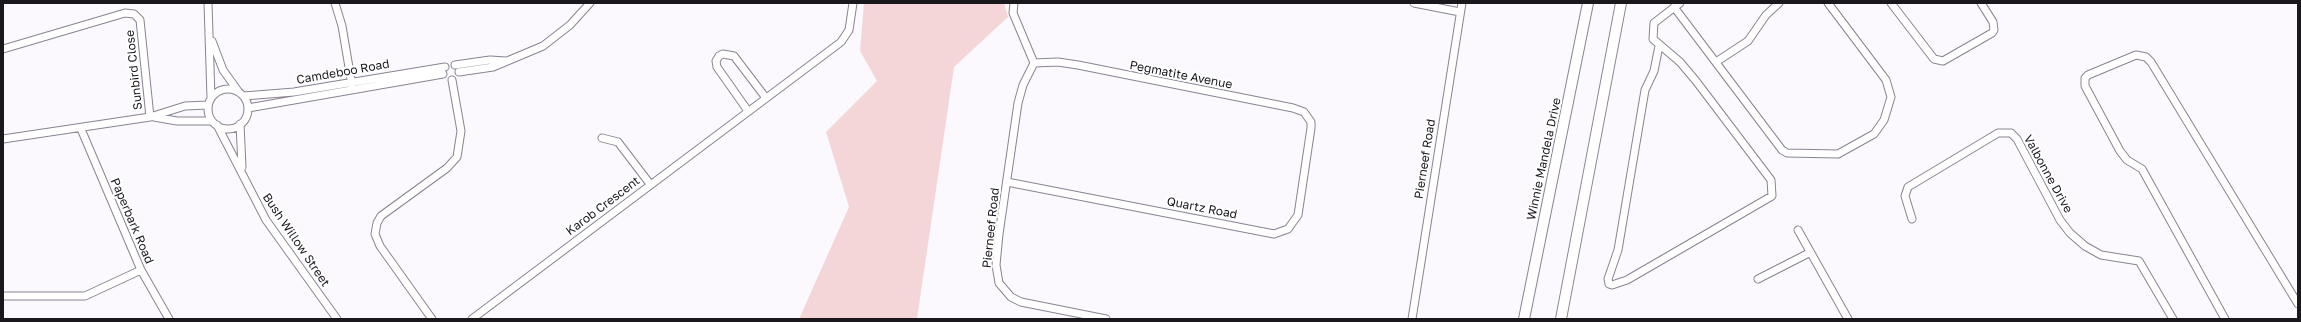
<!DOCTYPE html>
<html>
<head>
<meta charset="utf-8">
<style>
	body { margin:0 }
	#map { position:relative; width:2301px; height:322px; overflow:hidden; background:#fbf9fd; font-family:"Golos Text",sans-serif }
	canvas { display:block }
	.frame { position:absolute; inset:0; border:4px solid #1a171d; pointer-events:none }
</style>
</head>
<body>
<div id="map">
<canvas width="2301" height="322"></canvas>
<div class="frame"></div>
</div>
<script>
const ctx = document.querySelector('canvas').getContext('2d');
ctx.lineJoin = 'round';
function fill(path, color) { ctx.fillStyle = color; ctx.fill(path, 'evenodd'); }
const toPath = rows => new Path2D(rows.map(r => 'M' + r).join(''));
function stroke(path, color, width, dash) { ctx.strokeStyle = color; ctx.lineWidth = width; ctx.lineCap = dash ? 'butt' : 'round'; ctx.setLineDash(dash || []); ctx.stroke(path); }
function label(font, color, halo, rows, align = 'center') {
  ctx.font = font + ' "Golos Text",sans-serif'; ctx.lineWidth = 4; ctx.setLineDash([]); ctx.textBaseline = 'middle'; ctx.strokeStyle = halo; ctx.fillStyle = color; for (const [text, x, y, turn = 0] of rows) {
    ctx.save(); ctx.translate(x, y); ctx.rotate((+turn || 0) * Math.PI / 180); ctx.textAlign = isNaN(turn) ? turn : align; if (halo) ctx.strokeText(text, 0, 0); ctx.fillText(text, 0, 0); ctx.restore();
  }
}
fill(toPath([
	[864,3,1004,3,1008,17,954,67,917,319,799,319,849,207,826,132,877,81,860,51]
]), '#f4d6d8');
const minor = toPath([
	[208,3,211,98],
	[335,3,342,26,352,85],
	[1014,3,1013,13,1034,63],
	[1414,3,1460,12],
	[1891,3,1934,59,1943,61,1992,33,1994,30,1993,22,1981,3],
	[1674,7,1782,150,1787,153,1838,154,1874,134,1884,120,1891,97,1886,80,1828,3],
	[212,41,223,70,238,91],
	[1659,46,1654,71,1645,90,1618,250,1608,279,1609,284,1612,285,1627,280,1772,196,1771,180,1696,81,1680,62,1653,39,1654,23,1680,3],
	[3,49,125,13,134,14,140,20,150,117],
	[1716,62,1748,41,1766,15,1779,3],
	[1034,63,1023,85,1018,103,999,234,996,265,999,283,1011,297,1021,302,1106,319],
	[455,65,490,60,506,61],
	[459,72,493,67,543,46,570,25,590,3],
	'208 109a20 20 0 1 1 40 0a20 20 0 1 1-40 0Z',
	[244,96,294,92,445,67],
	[248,108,443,74],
	[748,111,717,67,716,61,719,56,723,54,734,56,766,98],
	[154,117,177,121,212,121],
	[240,124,242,167],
	[217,125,266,220,337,319],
	[81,129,141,270,169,319],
	[602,138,618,142,650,184],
	[3,139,150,117,185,106,208,105],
	[1007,182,1274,234,1288,229,1298,215,1311,128,1311,122,1304,112,1293,108,1078,65,1058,62,1034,63],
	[1912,219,1905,196,1908,187,1998,133,2011,133,2017,139,2060,220,2070,233,2085,246,2101,255,2139,261,2173,319],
	[1798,230,1848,319],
	[1758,279,1809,253],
	[3,296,85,296,141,270],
	[432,319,380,246,375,234,377,223,381,216,447,168,457,157,461,131,452,80],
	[472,319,841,42,849,30,853,3],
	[1412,319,1462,3],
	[2225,319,2142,169,2127,160,2120,151,2085,86,2085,78,2088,75,2136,55,2146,57,2151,62,2298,304]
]);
const secondary = toPath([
	[1524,319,1588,3],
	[1561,319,1621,3]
]);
stroke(minor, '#8a8393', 9);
stroke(secondary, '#8a8393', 12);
stroke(minor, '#fff', 7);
stroke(secondary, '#fff', 10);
label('12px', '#1a171d', '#fff', [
	["Sunbird Close",134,70,-96],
	["Camdeboo Road",343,72,-10],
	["Pegmatite Avenue",1181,75,11],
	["Pierneef Road",1425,159,-81],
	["Winnie Mandela Drive",1544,159,-78],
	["Valbonne Drive",2048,174,61],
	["Karob Crescent",603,206,-37],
	["Quartz Road",1202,208,11],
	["Paperbark Road",132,221,67],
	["Pierneef Road",991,228,-84],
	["Bush Willow Street",296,240,56]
]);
</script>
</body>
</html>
